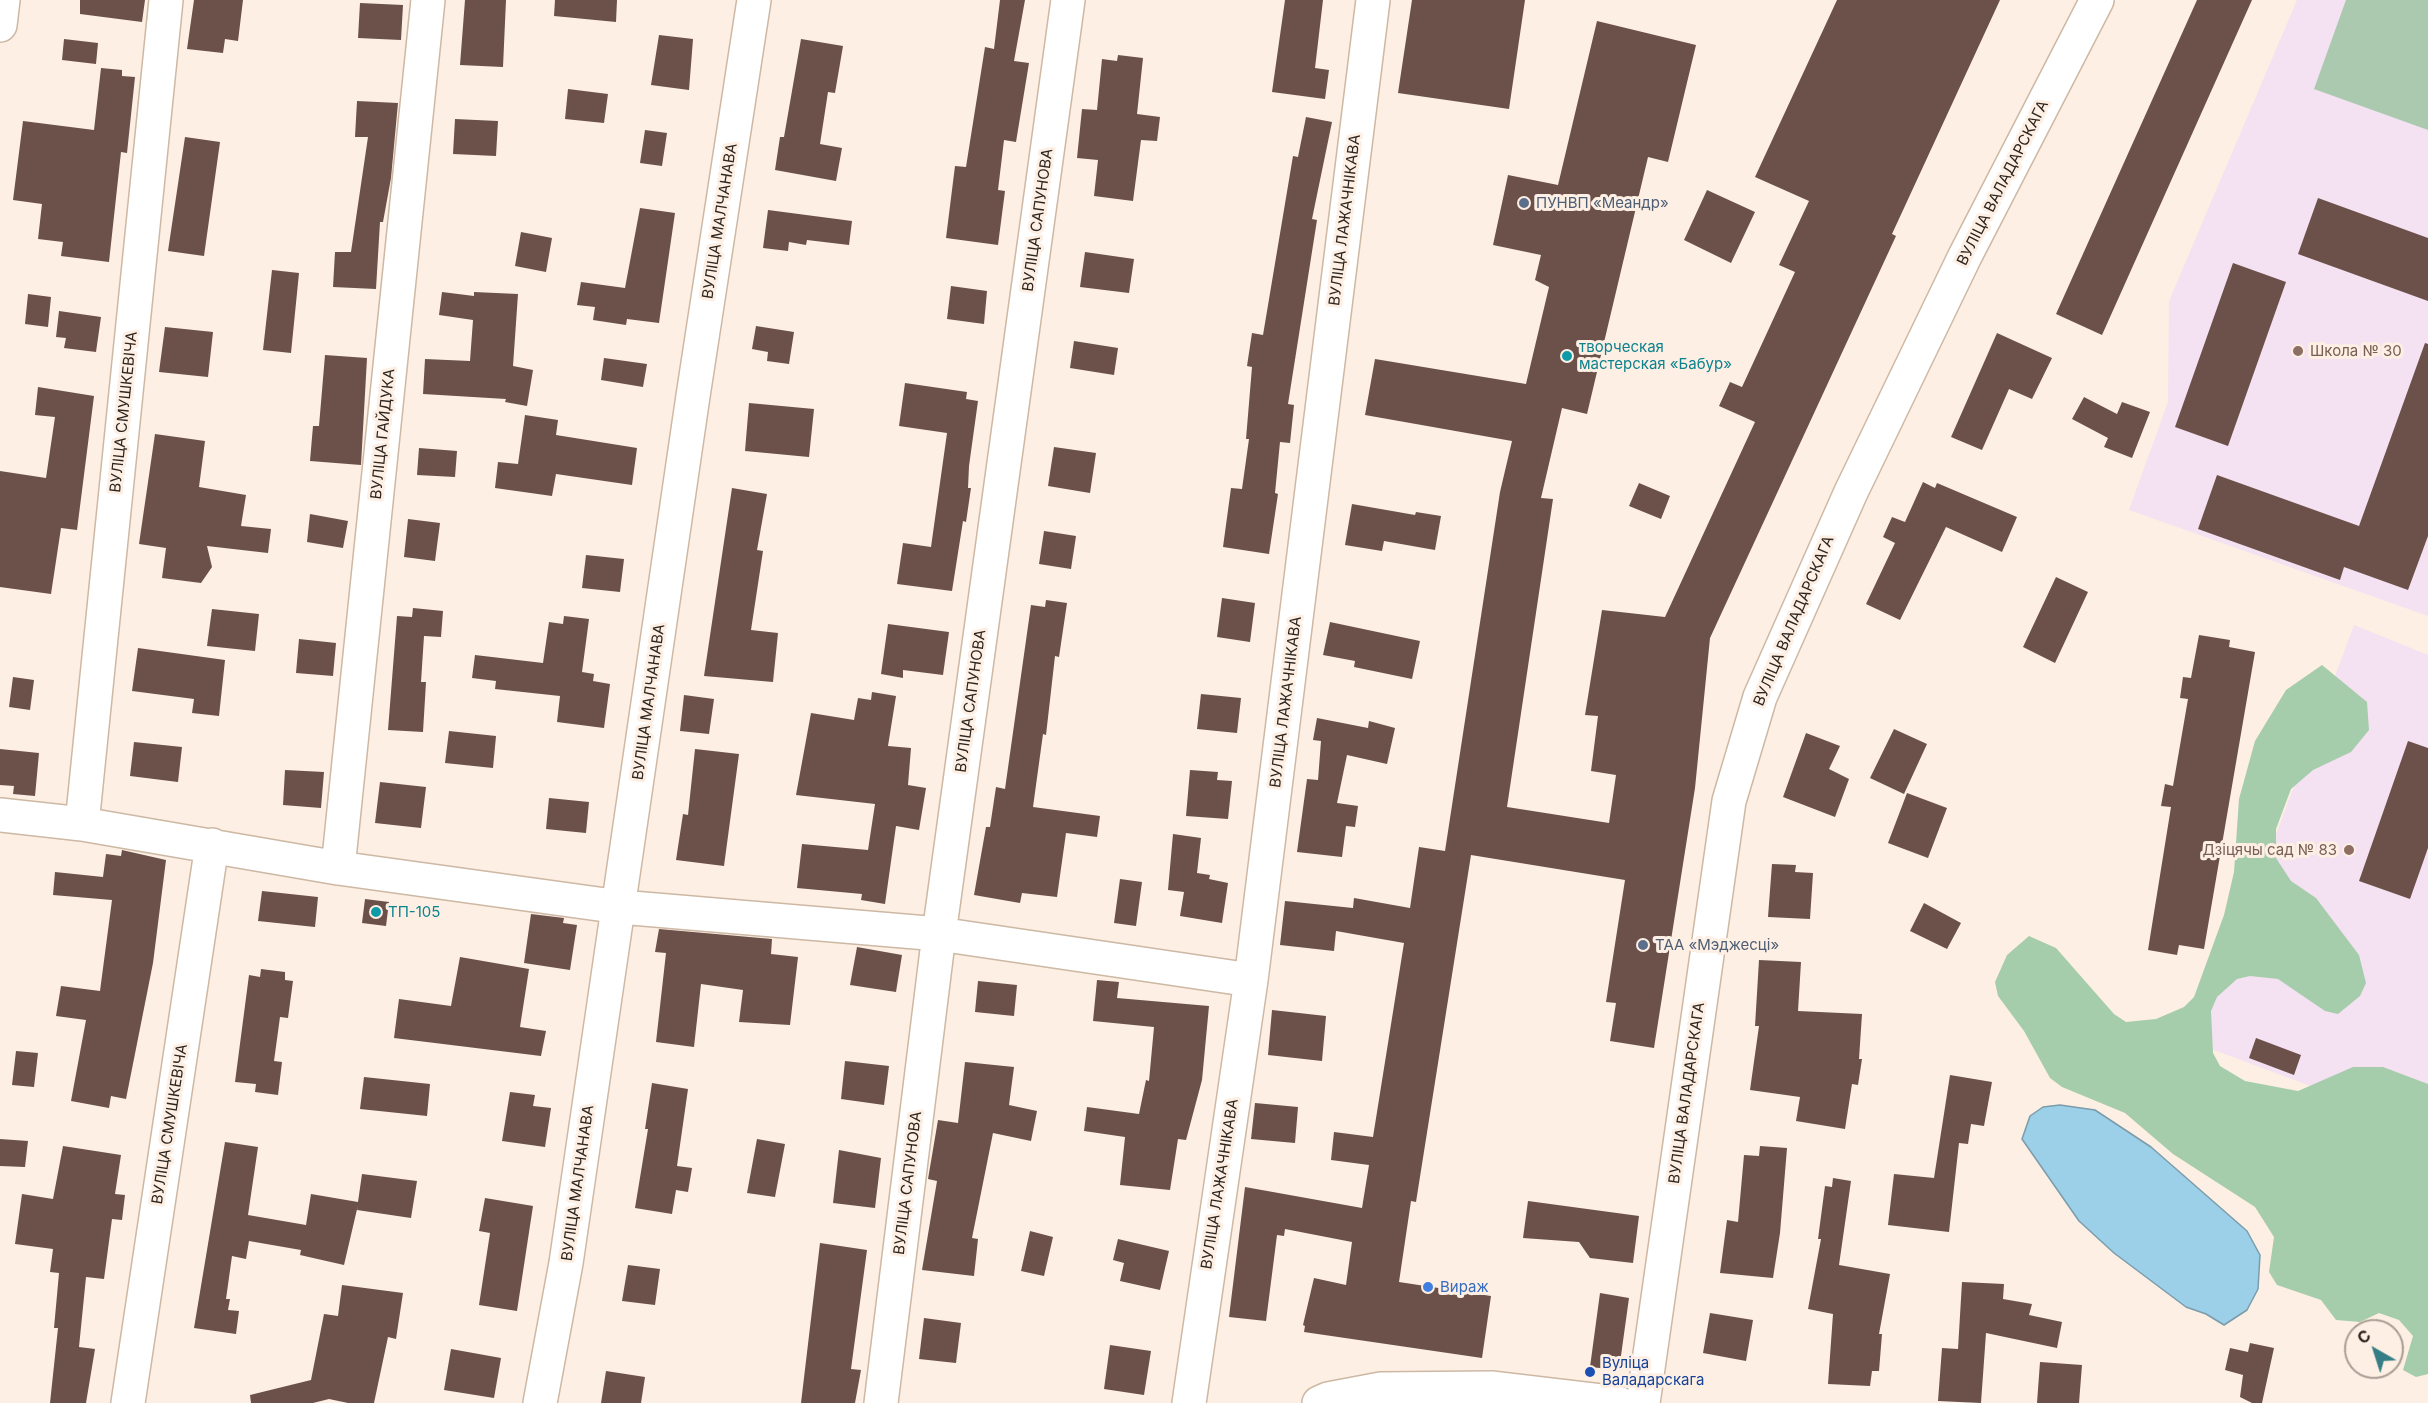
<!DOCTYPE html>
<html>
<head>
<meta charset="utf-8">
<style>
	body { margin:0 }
	#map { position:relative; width:2428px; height:1403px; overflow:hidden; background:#fdefe3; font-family:Inter,sans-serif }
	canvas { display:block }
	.north { position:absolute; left:2344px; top:1319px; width:60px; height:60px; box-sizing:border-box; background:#fdefe3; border:2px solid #aa9e94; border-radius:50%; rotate:321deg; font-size:16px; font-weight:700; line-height:24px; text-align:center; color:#2d251e }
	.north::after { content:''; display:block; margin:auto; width:21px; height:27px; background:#367e86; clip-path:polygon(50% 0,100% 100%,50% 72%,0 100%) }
</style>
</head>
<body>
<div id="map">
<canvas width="2428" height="1403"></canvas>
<div class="north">С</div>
</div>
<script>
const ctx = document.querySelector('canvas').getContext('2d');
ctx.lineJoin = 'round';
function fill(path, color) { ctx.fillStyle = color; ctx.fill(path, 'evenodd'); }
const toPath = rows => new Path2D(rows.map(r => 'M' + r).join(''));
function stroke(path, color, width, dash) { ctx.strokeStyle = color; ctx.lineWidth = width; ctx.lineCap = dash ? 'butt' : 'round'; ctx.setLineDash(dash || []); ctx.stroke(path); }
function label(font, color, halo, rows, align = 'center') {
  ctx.font = font + ' Inter,sans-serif'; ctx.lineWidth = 6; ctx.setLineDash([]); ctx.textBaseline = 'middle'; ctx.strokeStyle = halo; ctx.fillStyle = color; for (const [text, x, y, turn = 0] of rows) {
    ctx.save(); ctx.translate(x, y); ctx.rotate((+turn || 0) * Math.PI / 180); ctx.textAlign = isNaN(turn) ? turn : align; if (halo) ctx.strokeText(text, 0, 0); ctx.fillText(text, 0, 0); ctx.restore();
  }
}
fill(toPath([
	[2297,0,2428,0,2428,616,2129,510,2168,402,2169,301],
	[2354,625,2428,655,2428,1130,2198,1044]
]), '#f4e1f1');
fill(toPath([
	[2346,0,2428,0,2428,130,2314,89]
]), '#aac9af');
fill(toPath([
	[2322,665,2367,702,2369,730,2351,752,2313,770,2291,789,2276,829,2276,858,2291,881,2316,898,2359,955,2366,983,2360,996,2338,1014,2325,1011,2278,979,2250,976,2237,979,2217,997,2211,1011,2213,1053,2220,1066,2245,1081,2298,1091,2353,1067,2383,1067,2428,1084,2428,1374,2416,1377,2403,1370,2413,1336,2399,1320,2379,1313,2360,1322,2336,1320,2321,1300,2277,1285,2269,1272,2274,1237,2255,1207,2173,1154,2125,1113,2062,1087,2050,1078,2024,1031,1998,996,1995,982,2007,955,2029,936,2056,948,2114,1014,2126,1022,2156,1019,2184,1007,2194,997,2224,915,2234,872,2239,799,2255,741,2286,690]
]), '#a5cdab');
const water = toPath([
	[2060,1105,2095,1110,2151,1147,2247,1231,2260,1255,2258,1289,2247,1310,2224,1325,2206,1314,2186,1307,2114,1253,2079,1221,2022,1139,2030,1116,2043,1107,2060,1105]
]);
fill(water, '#9ccfe8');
stroke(water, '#7b9cab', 1.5);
fill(toPath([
	[80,0,145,0,142,22,80,14],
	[194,0,243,0,238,41,225,39,223,53,187,49],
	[465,0,506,0,503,67,460,65],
	[555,0,617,0,616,22,554,16],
	[1000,0,1025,0,1014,61,1029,63,1016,142,1004,140,998,190,1005,191,998,245,946,238,955,166,966,167,985,47,994,49],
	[1285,0,1323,0,1315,68,1329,70,1325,99,1272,92],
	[1412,0,1525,0,1509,109,1398,93],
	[1837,0,2000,0,1892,234,1896,236,1710,638,1695,788,1654,1048,1610,1041,1616,1003,1606,1002,1625,880,1471,855,1416,1202,1411,1201,1399,1282,1491,1296,1482,1358,1304,1332,1305,1326,1303,1325,1314,1278,1346,1285,1352,1242,1285,1229,1284,1236,1277,1235,1266,1321,1229,1317,1245,1187,1362,1208,1369,1165,1331,1160,1334,1132,1373,1137,1404,943,1336,931,1334,951,1280,945,1285,901,1353,908,1354,898,1410,908,1419,847,1445,851,1500,492,1512,441,1365,415,1375,359,1526,384,1549,287,1535,280,1541,255,1493,245,1508,175,1558,185,1597,21,1696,45,1668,162,1648,157,1587,414,1562,408,1541,498,1553,499,1507,807,1609,823,1616,775,1591,771,1598,716,1585,715,1602,610,1665,617,1755,422,1719,406,1730,382,1742,387,1795,272,1779,265,1809,201,1755,177],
	[2197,0,2252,0,2102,335,2056,314],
	[360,3,403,5,401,40,358,38],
	[659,35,693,39,689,90,651,85],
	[64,39,98,43,96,64,62,60],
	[801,39,843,46,835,93,828,92,820,144,842,148,836,181,775,170,780,137,784,137],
	[1118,55,1143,58,1137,114,1160,117,1157,141,1141,140,1133,201,1094,196,1098,160,1077,158,1082,109,1097,110,1102,59,1117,61],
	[101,68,122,70,122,76,135,77,127,153,121,152,109,262,61,256,63,242,38,239,42,204,13,200,23,121,94,130],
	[568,89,608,94,604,123,565,119],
	[357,101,398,103,391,178,383,222,380,222,376,289,333,287,335,252,351,252,368,137,355,137],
	[1306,117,1332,122,1312,219,1317,220,1288,404,1294,405,1290,443,1280,442,1275,493,1278,494,1269,554,1223,547,1231,488,1242,489,1249,439,1246,439,1252,367,1247,366,1252,333,1263,335,1293,156,1298,157],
	[455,119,498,121,496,156,453,154],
	[645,130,667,133,662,166,640,163],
	[185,137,220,142,204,256,168,251],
	[1707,190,1755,212,1731,263,1684,240],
	[2318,198,2428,238,2428,301,2298,254],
	[640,208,675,213,659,323,627,319,626,325,593,320,595,307,577,305,581,282,625,288],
	[768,210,852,221,849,245,807,240,806,245,789,242,788,251,763,248],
	[521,232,552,238,546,272,515,266],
	[1085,252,1134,259,1129,293,1080,287],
	[2233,263,2286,282,2228,446,2175,427],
	[272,270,299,273,291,353,263,350],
	[951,286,987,291,984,324,947,319],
	[442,292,474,296,474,292,518,294,513,366,533,370,527,406,505,402,506,399,423,394,425,359,470,361,473,320,439,315],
	[28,294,51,297,48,327,25,324],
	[59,311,101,317,96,352,64,348,66,338,56,337],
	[756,326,794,332,789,364,767,361,768,352,752,349],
	[165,327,213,332,208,377,159,372],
	[1997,333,2052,358,2032,399,2009,389,1982,450,1951,437],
	[1074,341,1118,348,1114,375,1070,368],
	[2425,343,2428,344,2428,536,2408,590,2344,567,2340,580,2198,529,2217,475,2359,526],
	[325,355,367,358,361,465,310,461,313,426,319,426],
	[604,358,647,364,643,387,601,380],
	[905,383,967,392,966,399,978,401,969,466,968,488,971,488,966,522,963,521,952,591,897,584,903,543,931,547,947,433,899,426],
	[38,387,94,396,77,530,61,528,51,594,0,587,0,471,46,478,55,417,35,415],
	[2084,397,2117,414,2122,402,2150,412,2132,458,2104,447,2108,438,2072,419],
	[749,403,814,409,809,457,745,451],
	[525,415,558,420,556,435,637,448,632,485,556,474,552,496,495,488,498,462,518,464],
	[155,434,205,441,199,487,246,495,241,526,271,529,268,553,207,546,212,567,201,583,162,578,166,548,139,544],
	[1054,447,1096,453,1090,493,1048,486],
	[419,448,457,451,455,477,417,475],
	[1923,482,1935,488,1937,483,2017,517,2002,552,1946,527,1900,620,1866,604,1895,543,1883,537,1892,517,1905,522],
	[1639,483,1670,496,1661,519,1629,506],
	[732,488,767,494,757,550,763,551,751,630,778,633,773,682,704,676],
	[1352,504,1415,515,1416,512,1441,516,1435,550,1384,541,1382,551,1345,545],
	[310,514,348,521,343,548,307,542],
	[408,519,440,523,435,561,404,557],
	[1044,531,1076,536,1071,569,1039,564],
	[586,555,624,559,620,592,582,588],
	[2056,577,2088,592,2055,663,2023,647],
	[1222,598,1255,603,1250,642,1217,637],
	[1046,600,1067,603,1059,657,1055,656,1046,735,1043,734,1033,807,1100,816,1097,837,1066,833,1057,897,1022,893,1020,903,974,895,986,827,990,827,996,787,1005,789,1031,605,1045,607],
	[413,608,443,611,441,637,424,636,421,682,426,682,423,732,388,730,397,616,412,617],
	[212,609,259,614,255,651,207,646],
	[564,616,589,619,582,672,594,674,593,681,610,684,604,728,557,722,560,696,495,689,496,681,472,678,475,655,543,663,549,622,563,624],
	[1330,622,1420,641,1412,679,1354,667,1355,661,1323,655],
	[888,624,949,632,943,675,903,670,903,678,881,674],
	[2199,635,2230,640,2229,647,2255,652,2204,949,2179,945,2177,955,2148,950,2171,807,2161,806,2165,784,2173,786,2188,699,2180,698,2183,677,2191,678],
	[299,639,336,643,333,676,296,673],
	[138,648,225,660,219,716,192,713,194,699,132,691],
	[13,677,34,680,30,710,9,707],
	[872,692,896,696,888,746,911,748,908,785,926,788,919,830,896,826,885,904,861,900,862,894,797,888,802,844,868,850,875,804,796,795,811,713,854,720,858,698,871,700],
	[1201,694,1241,698,1237,733,1197,729],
	[684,695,714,699,709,734,680,731],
	[1317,718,1368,728,1369,721,1395,728,1387,764,1347,755,1337,803,1358,806,1355,827,1346,826,1342,857,1297,852,1307,779,1318,780,1321,741,1313,740],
	[1894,729,1927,744,1904,794,1870,778],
	[449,731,496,736,493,768,445,763],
	[1806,733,1840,746,1829,769,1849,779,1835,817,1783,797],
	[2408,741,2428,748,2428,848,2410,899,2359,881],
	[134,742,182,747,178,782,130,776],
	[0,749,39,753,35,796,13,794,14,786,0,785],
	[695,749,739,754,724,866,676,860,683,814,688,815],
	[285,770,324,772,321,808,283,805],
	[1190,770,1218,772,1217,780,1232,781,1228,819,1186,816],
	[380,782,426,787,421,828,375,823],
	[1907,793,1947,808,1928,858,1888,843],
	[549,798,589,802,586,833,546,829],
	[1173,834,1201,838,1197,873,1210,875,1209,879,1228,883,1222,923,1180,916,1184,892,1168,890],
	[122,850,166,860,153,963,126,1099,111,1096,109,1108,71,1101,86,1020,56,1016,61,986,100,991,112,900,53,895,55,872,103,877,106,854,121,856],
	[1772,864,1796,865,1795,872,1813,873,1810,919,1768,917],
	[1120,879,1142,882,1136,926,1114,923],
	[262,891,318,897,315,927,258,921],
	[365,899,389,902,386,926,362,923],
	[1924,903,1961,923,1947,949,1910,931],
	[531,914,564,918,563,923,577,925,570,970,524,963],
	[659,929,772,939,771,954,798,957,790,1025,739,1022,743,990,701,984,694,1047,656,1042,666,953,655,952],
	[857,947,902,955,896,992,850,985],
	[460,957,529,969,520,1027,546,1031,541,1056,394,1038,399,999,451,1006],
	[1759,960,1801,962,1798,1011,1862,1014,1859,1059,1862,1059,1858,1085,1852,1084,1845,1129,1796,1121,1800,1097,1750,1090,1759,1026,1755,1026],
	[261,969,285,972,285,980,293,981,288,1018,280,1017,274,1061,282,1062,278,1095,255,1092,256,1084,235,1082,249,975,260,977],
	[1097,980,1119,982,1117,998,1209,1006,1202,1080,1186,1140,1178,1139,1170,1190,1120,1185,1125,1137,1084,1131,1087,1107,1139,1114,1146,1080,1149,1081,1154,1027,1093,1021],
	[978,981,1017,985,1014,1016,975,1012],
	[1272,1010,1326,1016,1322,1061,1268,1055],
	[2256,1038,2301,1055,2294,1075,2249,1058],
	[16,1051,38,1053,34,1087,12,1085],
	[845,1061,889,1066,884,1105,841,1099],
	[965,1062,1014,1067,1009,1105,1037,1111,1031,1141,993,1133,972,1238,978,1239,974,1276,922,1270,937,1181,928,1179,938,1120,958,1123],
	[1950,1075,1992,1082,1984,1126,1971,1124,1968,1144,1959,1143,1949,1232,1888,1225,1894,1174,1934,1178],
	[364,1077,430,1084,427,1116,360,1109],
	[652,1083,688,1089,677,1166,692,1168,688,1192,676,1190,672,1214,635,1208,648,1129,645,1129],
	[510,1092,535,1095,533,1106,551,1108,545,1147,502,1141],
	[1255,1103,1298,1107,1295,1143,1251,1139],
	[0,1139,28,1141,25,1167,0,1166],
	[757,1139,785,1144,775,1197,747,1193],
	[225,1142,258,1147,248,1215,306,1225,311,1194,358,1202,362,1174,417,1181,411,1218,357,1210,358,1205,344,1265,300,1255,301,1250,249,1241,246,1259,232,1256,226,1299,230,1299,228,1310,239,1311,236,1334,194,1328],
	[63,1146,121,1155,115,1194,125,1195,122,1220,112,1219,104,1279,86,1277,79,1347,95,1349,86,1403,50,1403,58,1328,54,1328,59,1273,50,1272,53,1249,15,1244,22,1194,53,1199],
	[1760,1146,1787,1148,1780,1233,1773,1278,1720,1273,1727,1220,1738,1222,1744,1155,1759,1156],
	[839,1150,881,1158,875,1208,833,1203],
	[1833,1178,1851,1181,1839,1265,1890,1274,1879,1334,1882,1334,1879,1371,1872,1371,1870,1386,1828,1384,1833,1314,1808,1309,1821,1239,1818,1239,1825,1186,1832,1187],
	[485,1198,533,1206,517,1311,479,1305,490,1233,479,1231],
	[1528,1201,1639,1216,1633,1263,1590,1258,1579,1242,1523,1238],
	[1030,1231,1053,1237,1044,1276,1021,1271],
	[1118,1239,1169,1251,1160,1290,1120,1281,1124,1263,1113,1260],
	[820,1243,867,1250,851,1369,861,1370,855,1403,801,1403],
	[628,1265,660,1269,655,1305,622,1301],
	[1962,1282,2004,1284,2003,1299,2032,1304,2029,1315,2062,1322,2057,1348,1986,1333,1981,1403,1938,1401,1942,1348,1958,1349],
	[342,1285,403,1293,396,1339,388,1337,374,1403,348,1403,329,1399,313,1403,251,1403,250,1395,311,1380,324,1314,338,1316],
	[1600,1293,1629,1298,1619,1370,1590,1367],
	[1710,1313,1753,1320,1746,1361,1703,1353],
	[924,1318,961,1323,956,1363,919,1359],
	[2250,1343,2274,1348,2262,1403,2252,1403,2240,1397,2243,1375,2225,1370,2230,1348,2248,1352],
	[1110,1345,1151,1351,1144,1395,1104,1389],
	[451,1349,501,1358,494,1398,444,1390],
	[2040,1362,2082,1365,2079,1403,2037,1403],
	[606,1371,645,1377,641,1403,601,1403]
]), '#6b514a');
const minor = toPath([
	[0,25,3,0],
	[0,815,82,824,338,868,620,907,939,934,1251,980],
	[82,824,166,0],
	[338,868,428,0],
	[128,1403,212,845],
	[540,1403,566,1263,693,396,754,0],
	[881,1403,939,934,1068,0],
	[1189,1403,1251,980,1373,0],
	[1319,1403,1328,1399,1381,1389,1491,1388,1618,1403],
	[1643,1403,1729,801,1760,697,1851,492,1965,256,2097,0]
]);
stroke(minor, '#cdb8a4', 36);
stroke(minor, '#fff', 33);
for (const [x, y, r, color] of [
	[1524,203,6,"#5c6f8a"],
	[2298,351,6,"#8d6e63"],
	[1567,356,6,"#0f9aa8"],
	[2349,850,6,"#8d6e63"],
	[376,912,6,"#0f9aa8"],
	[1643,945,6,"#5c6f8a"],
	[1428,1287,6,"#3f7fe0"],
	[1590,1372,6,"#1a4fb4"]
]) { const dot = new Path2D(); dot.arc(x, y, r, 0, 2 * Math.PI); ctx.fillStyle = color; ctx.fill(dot); stroke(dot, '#fdefe3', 2); }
label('15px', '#2d251e', '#fdefe3', [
	["ВУЛІЦА ВАЛАДАРСКАГА",2003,183,-63],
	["ВУЛІЦА САПУНОВА",1038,220,-82],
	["ВУЛІЦА ЛАЖАЧНІКАВА",1345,220,-83],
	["ВУЛІЦА МАЛЧАНАВА",720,221,-81],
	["ВУЛІЦА СМУШКЕВІЧА",124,412,-84],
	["ВУЛІЦА ГАЙДУКА",383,434,-84],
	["ВУЛІЦА ВАЛАДАРСКАГА",1794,621,-67],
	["ВУЛІЦА САПУНОВА",971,701,-82],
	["ВУЛІЦА МАЛЧАНАВА",649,702,-82],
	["ВУЛІЦА ЛАЖАЧНІКАВА",1286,702,-83],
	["ВУЛІЦА ВАЛАДАРСКАГА",1687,1093,-82],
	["ВУЛІЦА СМУШКЕВІЧА",170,1124,-81],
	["ВУЛІЦА МАЛЧАНАВА",578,1183,-82],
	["ВУЛІЦА САПУНОВА",908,1183,-83],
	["ВУЛІЦА ЛАЖАЧНІКАВА",1220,1184,-81]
]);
label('15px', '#4e5e75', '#fdefe3', [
	["ПУНВП «Меандр»",1536,203],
	["ТАА «Мэджесці»",1655,945]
], 'left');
label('15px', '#0d838f', '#fdefe3', [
	["творческая",1579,347],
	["мастерская «Бабур»",1579,364],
	["ТП-105",388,912]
], 'left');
label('15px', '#785e54', '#fdefe3', [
	["Школа № 30",2310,351],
	["Дзіцячы сад № 83",2337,850,"right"]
], 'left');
label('15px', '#366cbe', '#fdefe3', [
	["Вираж",1440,1287]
], 'left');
label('15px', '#164399', '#fdefe3', [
	["Вуліца",1602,1363],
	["Валадарскага",1602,1380]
], 'left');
</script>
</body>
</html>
